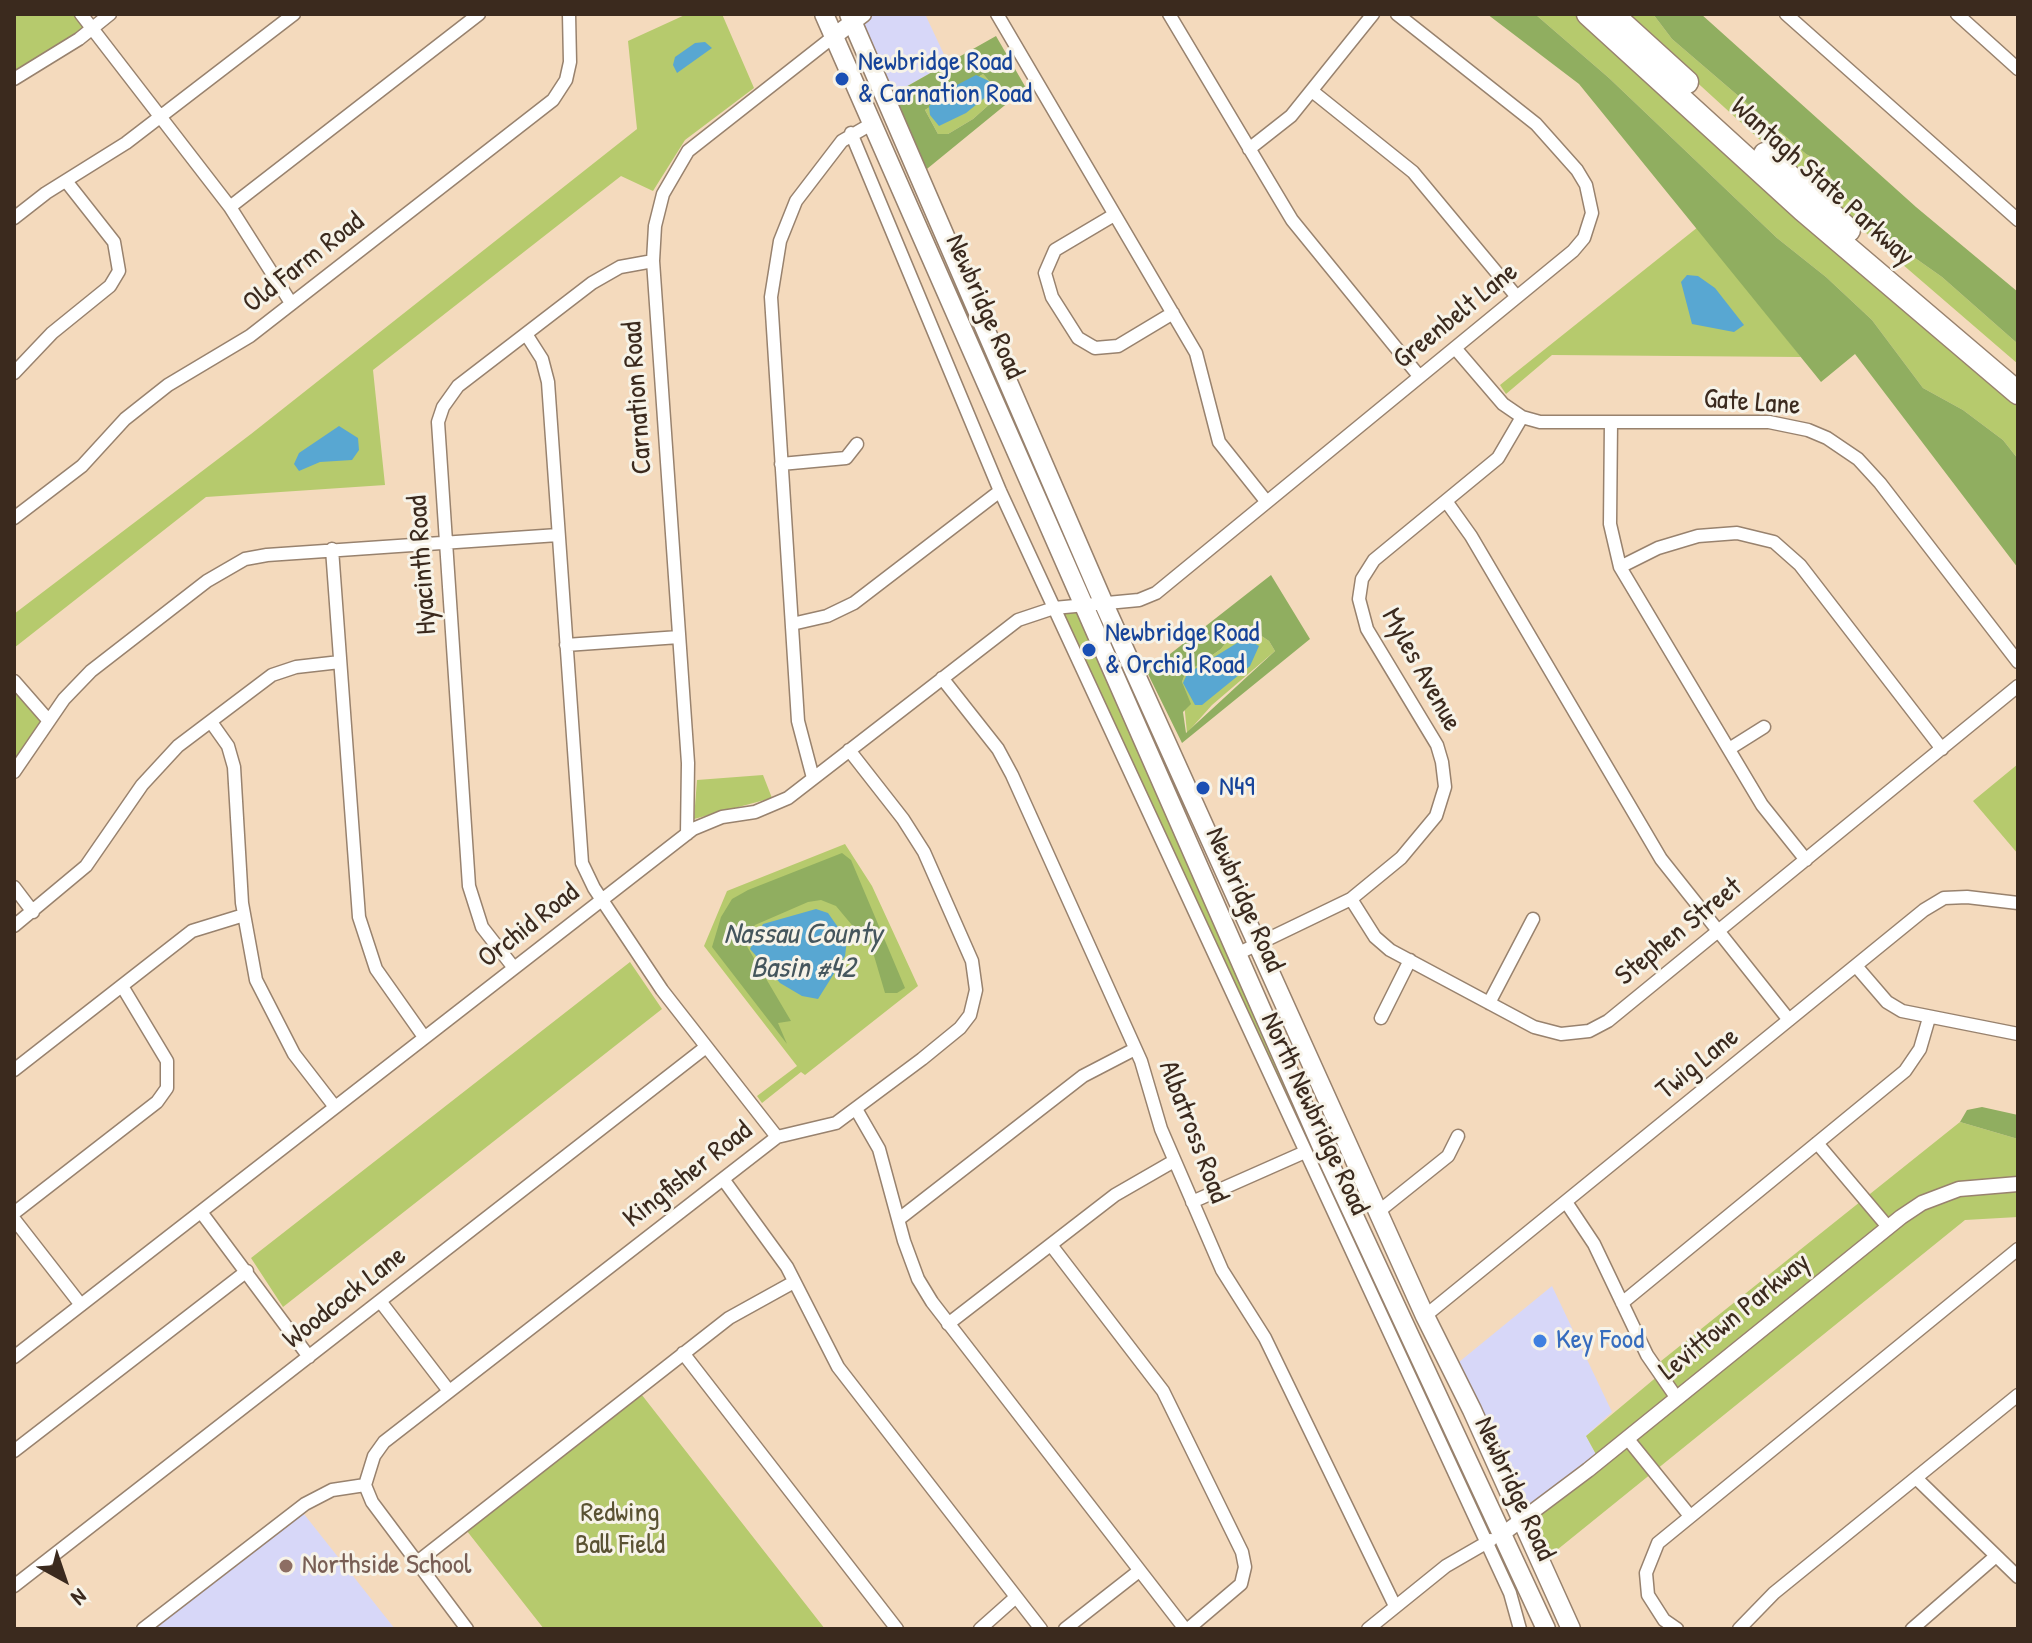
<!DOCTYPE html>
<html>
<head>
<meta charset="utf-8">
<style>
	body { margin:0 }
	#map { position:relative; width:2032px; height:1643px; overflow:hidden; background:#f4dabd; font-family:"Patrick Hand",sans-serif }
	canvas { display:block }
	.frame { position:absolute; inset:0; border:16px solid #3b2a1e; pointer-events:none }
	.north { position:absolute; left:24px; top:1539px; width:80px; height:80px; -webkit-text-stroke:6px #f7f3e8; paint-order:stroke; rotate:140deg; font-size:22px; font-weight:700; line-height:32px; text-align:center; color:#3b2a1e }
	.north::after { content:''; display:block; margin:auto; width:28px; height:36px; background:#3b2a1e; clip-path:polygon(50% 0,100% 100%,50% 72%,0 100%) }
</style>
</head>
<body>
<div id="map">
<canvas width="2032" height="1643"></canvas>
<div class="frame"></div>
<div class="north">N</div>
</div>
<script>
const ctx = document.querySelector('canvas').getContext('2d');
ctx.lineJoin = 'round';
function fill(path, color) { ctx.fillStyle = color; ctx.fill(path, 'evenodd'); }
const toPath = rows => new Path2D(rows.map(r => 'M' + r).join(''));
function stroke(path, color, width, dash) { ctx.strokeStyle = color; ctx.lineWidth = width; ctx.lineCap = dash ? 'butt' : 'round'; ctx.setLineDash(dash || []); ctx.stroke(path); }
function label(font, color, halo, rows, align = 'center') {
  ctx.font = font + ' "Patrick Hand",sans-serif'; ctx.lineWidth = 6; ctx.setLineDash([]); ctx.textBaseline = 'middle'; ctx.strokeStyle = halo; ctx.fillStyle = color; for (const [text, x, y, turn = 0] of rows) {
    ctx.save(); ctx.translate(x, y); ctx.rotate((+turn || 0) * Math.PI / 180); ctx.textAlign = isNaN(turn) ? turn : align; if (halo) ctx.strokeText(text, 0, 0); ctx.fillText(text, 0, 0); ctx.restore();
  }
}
fill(toPath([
	[875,14,925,14,948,63,888,97,861,25],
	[1552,1286,1612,1412,1586,1436,1598,1458,1527,1515,1459,1362],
	[300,1509,395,1629,143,1629]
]), '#d7d7f8');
fill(toPath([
	[14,14,82,14,92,26,14,78],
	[687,14,722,14,754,88,685,140,653,191,621,176,373,370,385,485,206,497,14,648,14,614,251,434,637,129,628,41],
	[1535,14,1578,14,2018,400,2018,459,2003,440,1963,410,1923,388,1872,320,1826,277,1777,238,1609,78],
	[1622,14,1653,14,1672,39,1806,154,1824,164,1835,186,1891,241,1942,277,2018,344,2018,364,1793,170],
	[983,74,997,90,992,102,973,119,948,134,938,134,925,110],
	[1698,227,1801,357,1552,355,1506,394,1500,385],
	[1058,609,1082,609,1500,1531,1487,1538],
	[1248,627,1269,641,1275,651,1212,705,1187,733,1182,682,1185,674,1221,649,1234,632],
	[20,688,49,721,14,772,14,693],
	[2018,764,2018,854,1973,801],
	[763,775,772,798,694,819,697,780],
	[845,844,872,886,918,986,805,1075,801,1072,762,1103,757,1096,797,1066,704,946,727,891],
	[630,962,662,1009,283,1307,251,1258],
	[1960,1122,2018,1139,2018,1217,1965,1220,1547,1558,1530,1521,1598,1458,1586,1436,1665,1370,1661,1361],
	[638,1390,825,1629,544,1629,463,1526]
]), '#b6ca6d');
fill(toPath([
	[1487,14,1535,14,1609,78,1777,238,1826,277,1872,320,1923,388,1963,410,2003,440,2018,459,2018,568,1855,354,1821,382,1579,84],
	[1653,14,1701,14,1916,207,2018,292,2018,344,1942,277,1891,241,1835,186,1824,164,1806,154,1672,39],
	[996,36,1026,88,922,173,888,97],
	[983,74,997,90,992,102,973,119,948,134,938,134,925,110],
	[1271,575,1310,639,1182,743,1147,672],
	[1248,627,1269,641,1275,651,1186,733,1183,712,1191,704,1182,682,1185,674,1221,649,1234,632],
	[842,853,851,860,905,988,897,993,885,993,872,949,836,906,821,900,808,902,755,925,745,943,791,1021,778,1023,787,1044,712,947,721,917,732,899,748,890],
	[1982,1107,2018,1115,2018,1139,1960,1122,1967,1110]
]), '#90ae60');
fill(toPath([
	[705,42,712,48,677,73,673,65,675,57,695,43],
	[976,75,989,81,993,91,966,113,939,126,930,115,929,106,951,88],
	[1687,275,1698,276,1715,288,1744,325,1734,332,1692,324,1681,282],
	[339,426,358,438,359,450,352,460,320,462,299,471,294,464,299,453],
	[1245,638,1259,646,1250,666,1202,705,1195,705,1183,683,1187,674],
	[816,909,828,913,847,940,845,956,818,999,802,996,780,983,750,949,763,924]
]), '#58a7d2');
const minor = toPath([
	[81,14,230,207,291,303],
	[997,14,1196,353,1219,442,1266,501],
	[1169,14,1292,220,1419,376],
	[1786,14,2018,220],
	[1957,14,2018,69],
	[14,79,79,39,110,14],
	[1312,91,1413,172,1517,297],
	[851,133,1000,491,1510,1593,1520,1629],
	[1249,149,1291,116,1373,14],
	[230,207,479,14],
	[1114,215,1055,250,1045,273,1052,297,1078,338,1095,348,1118,346,1173,313],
	[14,218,46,193,126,143,294,14],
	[526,334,542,359,548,382,582,863,594,888,662,990,777,1137],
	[1455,348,1503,404,1522,417,1540,422,1769,422,1808,430,1827,438,1858,459,1880,483,2018,662],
	[14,373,52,333,110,286,119,271,114,242,66,181],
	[1611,422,1610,524,1620,567,1762,805,1806,860],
	[781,464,846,458,857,444],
	[1446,501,1471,536,1661,859,1789,1020],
	[14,518,82,466,125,419,168,385,250,336,553,100,566,80,570,62,569,14],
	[332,549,359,917,376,969,424,1037],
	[1620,567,1658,548,1698,536,1737,533,1774,542,1800,565,1942,749],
	[792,624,827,616,854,603,1000,491],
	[566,645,679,637],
	[942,678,998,749,1012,775,1141,1061,1161,1129,1222,1270,1265,1338,1395,1606],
	[14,681,49,721],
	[211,722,228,746,234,767,242,903,256,980,294,1054,335,1107],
	[1729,749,1764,727],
	[14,772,64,699,91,671,207,581,245,559,267,555,558,535],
	[813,778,798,721,771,297,780,241,796,201,842,141,873,123],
	[687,834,688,763,653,261,655,226,663,194,688,151,833,37],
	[14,887,33,912],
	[1351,899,1375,937,1390,950,1534,1027,1561,1034,1589,1031,1608,1021,2018,686],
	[14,926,86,866,142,785,178,746,272,675,296,667,340,662],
	[1237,954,1351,899,1401,858,1436,816,1445,787,1442,762,1437,745,1367,629,1359,599,1362,579,1374,560,1498,458,1522,417],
	[1856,966,1887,1002,1902,1011,2018,1034],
	[514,968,482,927,469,886,438,422,443,407,458,386,592,283,620,267,653,261],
	[1489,1003,1533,919],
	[1381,1018,1410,960],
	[14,1070,192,931,244,915],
	[856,1109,879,1149,904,1241,918,1279,932,1302,1185,1629],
	[1817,1143,1888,1227],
	[723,1179,787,1267,838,1367,1041,1629],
	[1192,1202,1305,1152],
	[1566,1202,1594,1244,1647,1355,1676,1397],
	[201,1212,309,1357],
	[1378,1212,1448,1156,1458,1136],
	[14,1213,157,1102,167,1088,167,1061,122,986],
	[14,1219,81,1305],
	[899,1219,1083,1076,1135,1049],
	[1051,1245,1163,1391,1242,1552,1245,1567,1241,1584,1188,1629],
	[380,1301,449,1391],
	[1622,1303,1905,1071,1920,1049,1929,1018],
	[1425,1316,1924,910,1944,898,1967,897,2018,903],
	[948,1324,1115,1195,1174,1161],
	[683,1353,897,1629],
	[14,1357,693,829,722,817,755,812,788,798,1018,620,1054,608,1139,600,1156,593,1573,251,1584,238,1592,213,1586,185,1577,170,1536,124,1397,14],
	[1627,1438,1690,1516],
	[14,1451,247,1271],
	[1916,1478,2018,1577],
	[416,1563,729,1318,794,1282],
	[14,1586,706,1047],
	[143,1629,305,1504,332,1490,365,1485],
	[467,1629,372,1502,365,1485,374,1456,384,1442,777,1137,836,1123,922,1059,960,1028,970,1015,976,990,972,961,924,852,903,819,849,750],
	[980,1629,1016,1597],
	[1065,1629,1139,1571],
	[1368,1629,1446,1566,1491,1540],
	[1677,1629,1664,1620,1648,1595,1646,1573,1658,1543,2018,1249],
	[1739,1629,1774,1593,2018,1395],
	[1912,1629,1996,1556]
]);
const tertiary = toPath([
	[1504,1533,1588,1470,1901,1217,1922,1203,1959,1189,2018,1184]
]);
const secondary = toPath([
	[833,37,863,14]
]);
const primary = toPath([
	[824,14,1321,1145,1546,1629],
	[849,14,1104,604,1425,1316,1472,1410,1571,1629]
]);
const motorway = toPath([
	[1588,14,1803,210,2018,393],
	[1612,14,1687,82],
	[1765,154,1849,230]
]);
stroke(minor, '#98826e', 15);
stroke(tertiary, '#98826e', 17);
stroke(secondary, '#98826e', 19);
stroke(primary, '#98826e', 21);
stroke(motorway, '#98826e', 25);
stroke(minor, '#fff', 12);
stroke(tertiary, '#fff', 14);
stroke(secondary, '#fff', 16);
stroke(primary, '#fff', 18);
stroke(motorway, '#fff', 22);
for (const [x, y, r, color] of [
	[842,79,8,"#1a4fb4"],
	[1089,650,8,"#1a4fb4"],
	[1203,788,8,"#1a4fb4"],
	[1540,1341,8,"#3f7fe0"],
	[286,1566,8,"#8d6e63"]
]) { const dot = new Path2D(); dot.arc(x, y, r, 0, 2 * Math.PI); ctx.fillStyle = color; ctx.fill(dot); stroke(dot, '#f7f3e8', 3); }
label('28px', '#164399', '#f7f3e8', [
	["Newbridge Road",858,63],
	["& Carnation Road",858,95],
	["Newbridge Road",1105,634],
	["& Orchid Road",1105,666],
	["N49",1219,788]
], 'left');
label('28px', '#3b2a1e', '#f7f3e8', [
	["Wantagh State Parkway",1822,182,42],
	["Old Farm Road",304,263,-38],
	["Newbridge Road",984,307,66],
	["Greenbelt Lane",1456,316,-39],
	["Carnation Road",638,398,-94],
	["Gate Lane",1752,403,4],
	["Hyacinth Road",423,565,-94],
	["Myles Avenue",1421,670,61],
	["Newbridge Road",1244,900,66],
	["Orchid Road",529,926,-38],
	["Stephen Street",1679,932,-39],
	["Twig Lane",1698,1064,-39],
	["North Newbridge Road",1314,1114,65],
	["Albatross Road",1193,1132,69],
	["Kingfisher Road",688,1175,-38],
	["Woodcock Lane",345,1298,-38],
	["Levittown Parkway",1735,1317,-39],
	["Newbridge Road",1514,1489,65]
]);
label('28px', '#366cbe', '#f7f3e8', [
	["Key Food",1556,1341]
], 'left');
label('28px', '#5a5232', '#f7f3e8', [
	["Redwing",620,1514],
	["Ball Field",620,1546]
]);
label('28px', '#785e54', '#f7f3e8', [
	["Northside School",302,1566]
], 'left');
label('italic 30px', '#45565d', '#f7f3e8', [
	["Nassau County",803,935],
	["Basin #42",803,969]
]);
</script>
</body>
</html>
